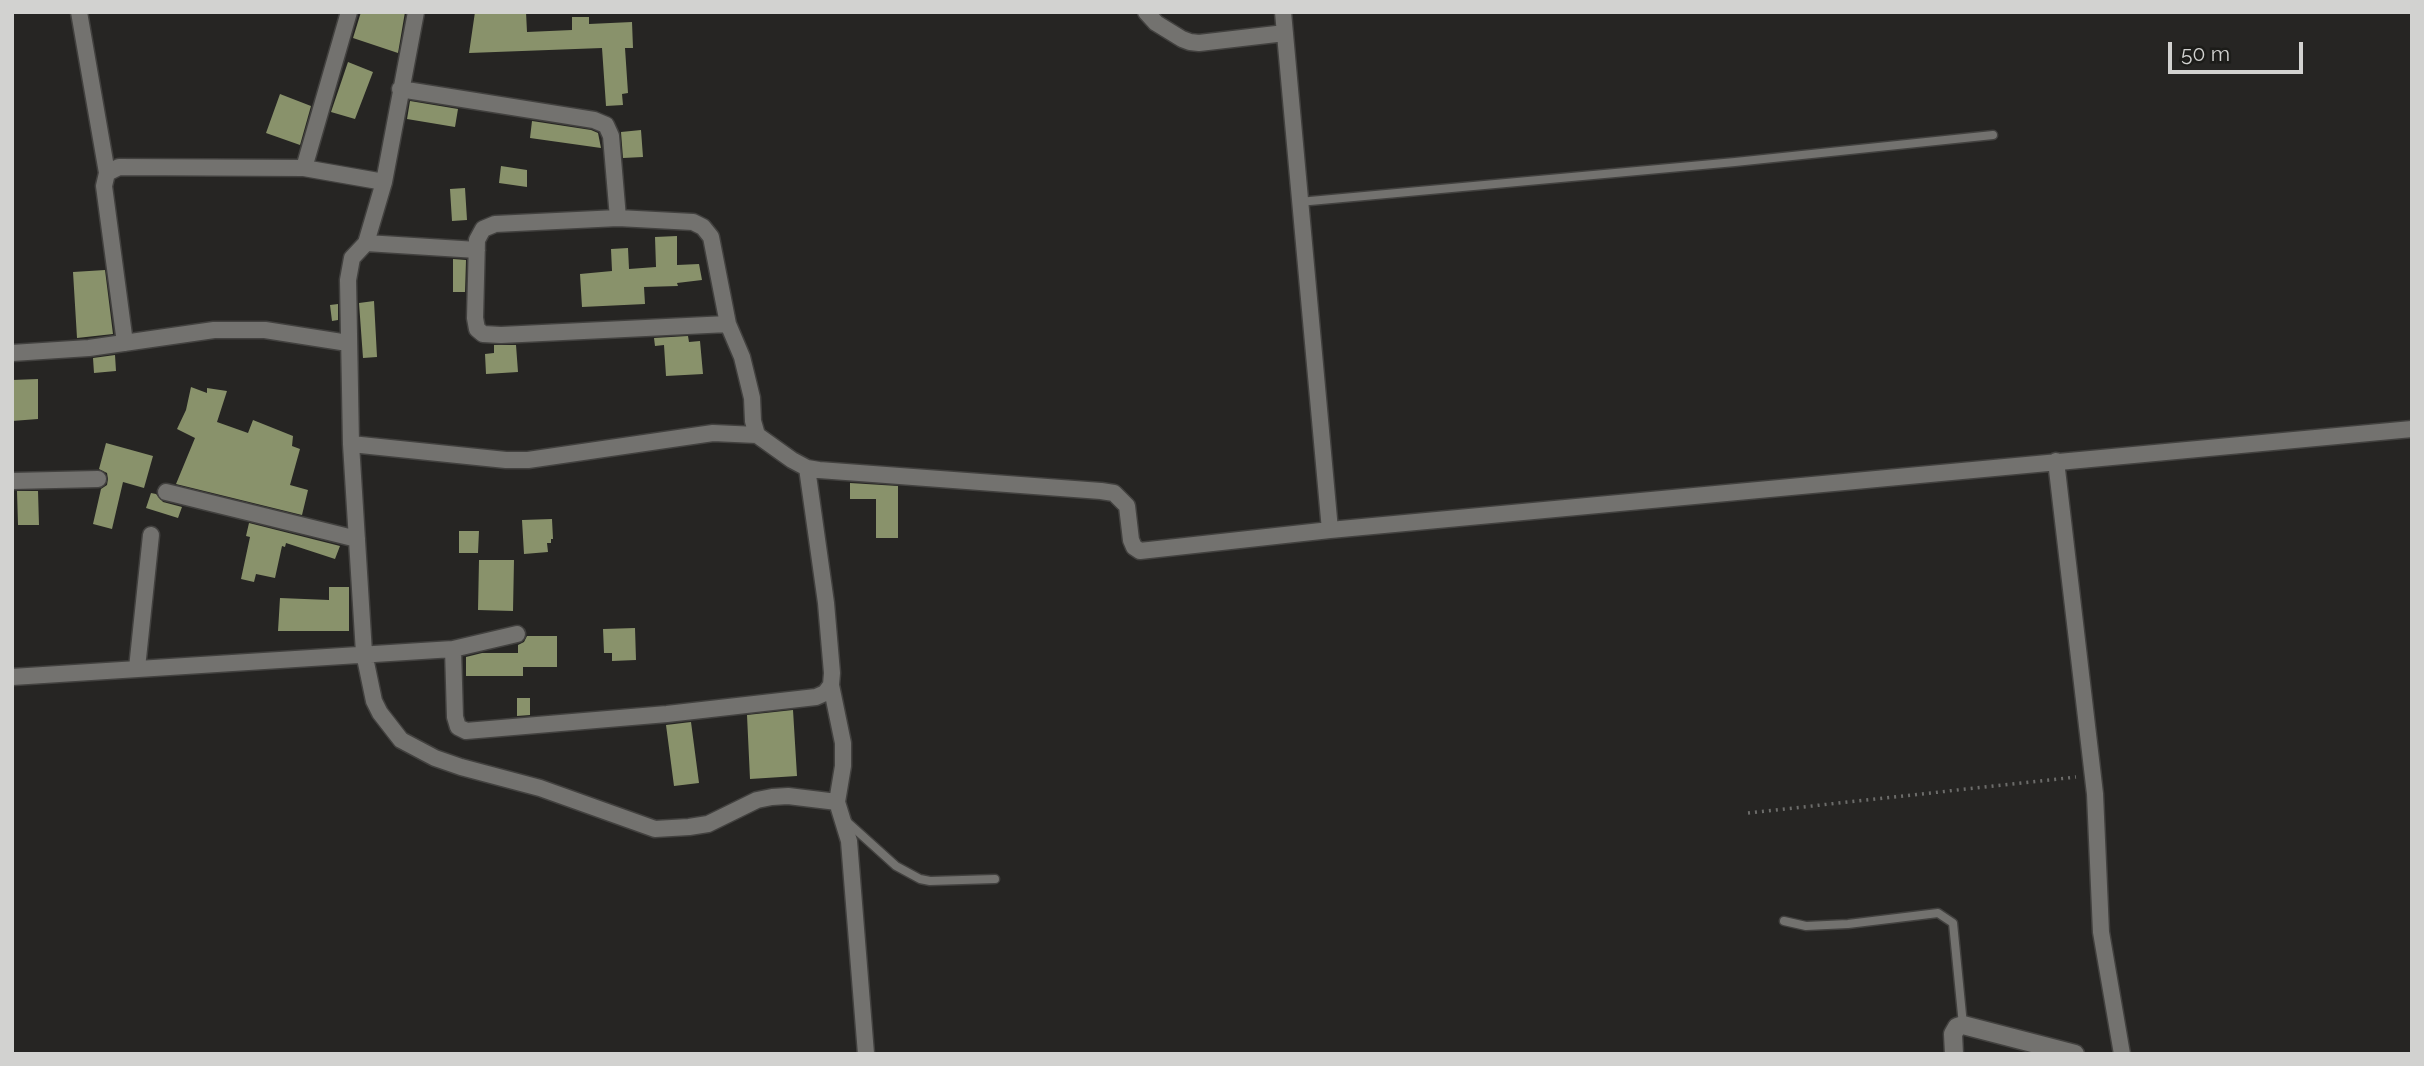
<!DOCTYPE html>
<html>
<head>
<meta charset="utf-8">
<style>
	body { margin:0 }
	#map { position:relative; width:2424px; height:1066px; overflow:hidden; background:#262523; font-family:Raleway,sans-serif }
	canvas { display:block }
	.frame { position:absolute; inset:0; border:14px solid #d2d2d0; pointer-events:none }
	.scale { position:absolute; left:2168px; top:42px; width:135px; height:32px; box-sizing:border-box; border:4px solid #d2d2d0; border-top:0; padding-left:9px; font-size:21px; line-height:24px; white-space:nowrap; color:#d2d2d0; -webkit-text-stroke:5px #1c1c19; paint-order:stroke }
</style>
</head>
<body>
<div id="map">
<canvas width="2424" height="1066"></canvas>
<div class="frame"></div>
<div class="scale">50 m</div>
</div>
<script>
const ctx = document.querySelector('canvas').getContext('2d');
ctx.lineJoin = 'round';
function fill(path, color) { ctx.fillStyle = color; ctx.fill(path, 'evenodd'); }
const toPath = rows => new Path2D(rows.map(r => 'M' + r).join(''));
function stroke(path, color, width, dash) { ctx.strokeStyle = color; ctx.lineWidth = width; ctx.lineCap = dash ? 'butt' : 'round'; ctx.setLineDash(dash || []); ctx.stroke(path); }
fill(toPath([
	[361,12,405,12,398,53,353,38],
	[475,12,526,12,527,32,572,30,572,17,589,17,589,24,632,22,633,48,625,48,628,93,622,94,623,105,606,106,602,48,469,53],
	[348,62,373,72,355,119,331,112],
	[280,94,311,106,300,145,266,133],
	[410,101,458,109,455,127,407,119],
	[532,121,591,130,598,133,601,148,530,138],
	[641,130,643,157,623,158,621,132],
	[501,166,527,170,527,187,499,183],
	[465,188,467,220,452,221,450,189],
	[677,236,677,265,699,264,702,280,677,283,678,286,644,287,645,304,582,307,580,274,612,271,611,249,628,248,629,269,656,267,655,237],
	[453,259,466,260,465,292,453,292],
	[105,270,113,334,77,338,73,272],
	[374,301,377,357,363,358,359,303],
	[338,304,338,320,332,321,330,305],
	[688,336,689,342,700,341,703,374,666,376,664,345,655,346,654,338],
	[494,345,516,345,518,372,486,374,485,354,494,353],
	[115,355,116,371,94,373,93,358],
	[38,379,38,419,12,421,12,380],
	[191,387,207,393,207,388,227,391,217,422,248,433,253,420,293,436,292,446,300,449,290,485,308,490,302,515,176,484,195,438,177,429,186,410],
	[106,443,153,456,144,488,123,482,112,529,93,524,101,489,107,485,108,479,107,473,99,469],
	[850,483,898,486,898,538,876,538,876,499,850,499],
	[17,491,38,491,39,525,18,525],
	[151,493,156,494,163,502,182,507,178,518,146,508],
	[552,519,553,539,551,539,551,543,547,543,548,552,524,554,522,520],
	[249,523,340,546,335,559,286,543,285,547,282,546,275,578,256,574,254,582,241,579,250,537,246,536],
	[459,531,479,531,478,553,459,553],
	[479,560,514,560,513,611,478,610],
	[329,587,349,587,349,631,278,631,280,598,329,600],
	[635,628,636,660,612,661,612,653,604,653,603,629],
	[527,636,557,636,557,667,523,667,523,676,466,676,466,657,482,653,518,653,518,645,524,642],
	[517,698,530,698,530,715,517,716],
	[793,710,797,776,750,779,747,715],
	[691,722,699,783,674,786,666,725]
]), '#89926b');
const lane = toPath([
	[1299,202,1735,162,1993,135],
	[845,820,896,866,920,879,930,881,995,879],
	[1784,921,1806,926,1848,924,1938,913,1953,923,1963,1025]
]);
const street = toPath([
	[79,12,107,173],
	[416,12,384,182,366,243,352,258,348,280,351,444,364,653,374,701,380,713,401,740,435,758,461,767,540,788,655,829,689,827,708,824,757,800,772,797,788,796,837,802],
	[1146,12,1156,23,1182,39,1190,42,1199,43,1285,33],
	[1283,12,1330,530],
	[400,89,594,120,606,125,611,136,618,218],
	[304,168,349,12],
	[366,243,477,250],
	[728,324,501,335,483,334,477,329,475,318,477,240,483,229,495,224,618,218,693,222,703,227,711,237,728,324,742,357,752,398,753,421,757,435],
	[125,343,104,186,107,173,119,167,304,168,384,182],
	[12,353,89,348,214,330,265,330,348,343],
	[351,444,506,460,528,460,713,433,757,435,792,460,807,468,819,470,1101,491,1114,493,1127,506,1131,540,1134,547,1140,551,1330,530,2412,429],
	[2056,461,2095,794,2101,932,2122,1054],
	[12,481,98,479],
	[166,492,357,539],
	[453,649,455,717,458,727,466,731,667,714,816,697,825,693,831,685,832,673,826,603,807,468],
	[137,668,151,535],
	[12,677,453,649,517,634],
	[831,685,843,743,843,766,837,802,849,841,866,1054]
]);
const secondary = toPath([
	[1954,1054,1953,1034,1957,1027,1963,1025,2075,1054]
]);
stroke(lane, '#42413f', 11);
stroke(street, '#42413f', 19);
stroke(secondary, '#42413f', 21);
stroke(toPath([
	[1748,813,2076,777]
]), '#6c6c6a', 3.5, [2, 5]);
stroke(lane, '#73726f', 8);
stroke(street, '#73726f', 16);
stroke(secondary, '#73726f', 18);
</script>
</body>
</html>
